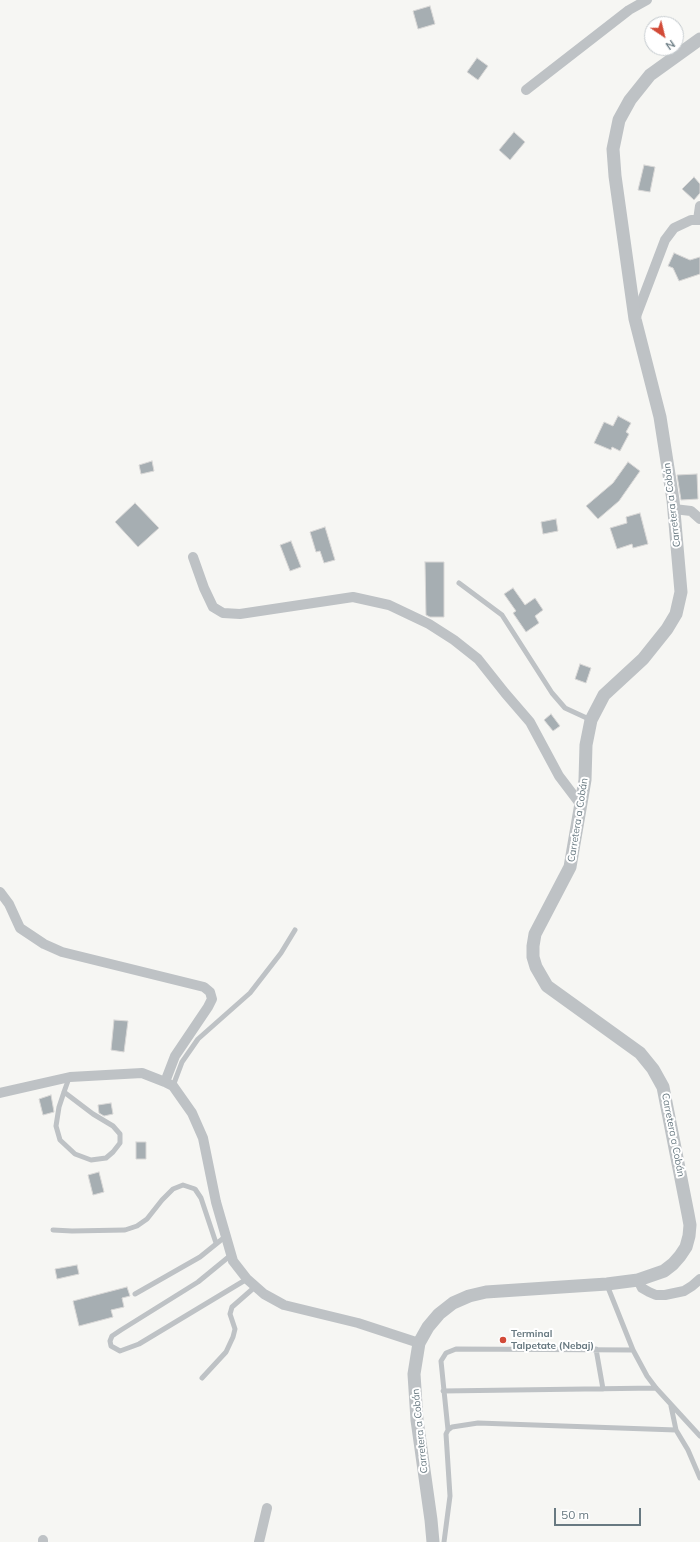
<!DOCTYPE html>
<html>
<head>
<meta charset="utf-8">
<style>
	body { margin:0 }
	#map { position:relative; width:700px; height:1542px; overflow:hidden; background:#f6f6f3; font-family:Mulish,sans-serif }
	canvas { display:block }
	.north { position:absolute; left:644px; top:16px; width:40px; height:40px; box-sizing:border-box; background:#fff; border:1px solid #c3c9cd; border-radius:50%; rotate:145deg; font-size:11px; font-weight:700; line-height:16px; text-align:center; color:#687981 }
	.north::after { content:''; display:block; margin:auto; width:14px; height:18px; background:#d24a37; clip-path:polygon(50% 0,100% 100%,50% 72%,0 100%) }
	.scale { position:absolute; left:554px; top:1508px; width:87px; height:18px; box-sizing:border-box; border:2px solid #687981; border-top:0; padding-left:5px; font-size:12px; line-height:14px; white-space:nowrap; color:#687981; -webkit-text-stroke:3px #fff; paint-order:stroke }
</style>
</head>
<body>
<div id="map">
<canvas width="700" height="1542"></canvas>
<div class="north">N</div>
<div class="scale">50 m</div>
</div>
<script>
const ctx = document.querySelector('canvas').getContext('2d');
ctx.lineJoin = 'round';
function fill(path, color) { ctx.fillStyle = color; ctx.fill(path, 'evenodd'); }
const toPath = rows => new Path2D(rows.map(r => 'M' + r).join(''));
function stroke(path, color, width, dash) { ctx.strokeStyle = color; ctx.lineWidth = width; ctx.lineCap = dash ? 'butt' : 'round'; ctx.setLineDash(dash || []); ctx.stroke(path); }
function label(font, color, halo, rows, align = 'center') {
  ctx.font = font + ' Mulish,sans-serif'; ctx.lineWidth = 4; ctx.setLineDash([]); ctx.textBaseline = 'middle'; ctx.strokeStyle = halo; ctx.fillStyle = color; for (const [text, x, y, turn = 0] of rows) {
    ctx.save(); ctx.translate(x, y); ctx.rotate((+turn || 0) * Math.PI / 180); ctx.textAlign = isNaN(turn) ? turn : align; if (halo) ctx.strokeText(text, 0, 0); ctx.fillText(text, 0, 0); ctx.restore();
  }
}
const building = toPath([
	[430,6,435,24,418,29,413,11,430,6],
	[477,58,488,66,478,80,467,72,477,58],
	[514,132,525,142,510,160,499,150,514,132],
	[644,165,655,167,650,192,638,190,644,165],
	[694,177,700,184,700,193,694,200,682,189,694,177],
	[674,253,690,260,700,257,700,274,679,281,673,268,668,266,674,253],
	[618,416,631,423,626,432,629,434,620,451,612,447,611,450,594,443,604,422,613,426,618,416],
	[152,461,154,471,141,474,139,465,152,461],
	[628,462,640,471,619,501,598,519,586,506,613,483,628,462],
	[697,474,698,499,681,500,677,475,697,474],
	[135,503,159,528,138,547,115,522,135,503],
	[640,513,648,544,633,548,632,544,617,549,610,528,627,523,626,517,640,513],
	[556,519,558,531,543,534,541,522,556,519],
	[325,527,335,560,324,563,320,551,316,552,310,532,325,527],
	[291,541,301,567,290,571,280,545,291,541],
	[425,562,444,562,444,617,430,617,426,615,425,562],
	[513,588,525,605,535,598,543,610,535,616,539,623,526,632,513,613,516,611,504,594,513,588],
	[580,664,591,668,586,683,575,679,580,664],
	[551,714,560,726,553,731,544,720,551,714],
	[114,1020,128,1021,124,1052,111,1050,114,1020],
	[51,1095,54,1112,43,1115,39,1099,51,1095],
	[111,1103,113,1114,104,1116,99,1113,98,1105,111,1103],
	[136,1142,146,1142,146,1159,136,1159,136,1142],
	[99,1172,104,1192,93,1195,88,1175,99,1172],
	[77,1265,79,1274,57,1279,55,1269,77,1265],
	[127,1287,130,1296,122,1298,124,1307,111,1310,113,1317,79,1326,73,1301,127,1287]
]);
fill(building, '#a6aeb2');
stroke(building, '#d8d7d6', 1);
stroke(toPath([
	[459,583,502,615,552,693,565,708,591,720],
	[173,1086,182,1062,198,1039,250,993,281,953,295,930],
	[64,1092,93,1114,113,1126,120,1134,120,1143,113,1152,106,1158,91,1160,75,1154,60,1140,56,1126,59,1107,64,1092,69,1078],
	[53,1230,72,1231,125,1230,137,1226,147,1219,162,1200,173,1189,183,1185,195,1189,201,1198,216,1243],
	[231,1255,198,1282,121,1330,112,1336,110,1341,111,1346,120,1351,139,1344,247,1279],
	[607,1285,633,1350,647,1376,656,1388,700,1436],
	[135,1294,200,1257,226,1236],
	[596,1349,603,1389],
	[202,1378,226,1352,233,1337,235,1329,230,1314,232,1307,256,1286],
	[443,1391,656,1388],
	[671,1406,676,1430,688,1450,700,1478],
	[448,1430,441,1361,446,1353,456,1349,633,1350],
	[444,1542,450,1496,446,1434,448,1430,452,1427,478,1423,676,1430]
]), '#bec2c5', 5);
stroke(toPath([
	[526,90,629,10,647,0],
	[698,220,700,206],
	[635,319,665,240,674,228,691,220,700,220],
	[674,509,691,511,700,519],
	[193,557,204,588,213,607,223,613,240,614,353,597,389,605,429,624,454,640,478,659,505,693,530,722,559,776,581,805],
	[0,892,9,904,20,928,44,944,62,952,204,987,210,992,212,999,208,1007,175,1056,165,1082],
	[0,1093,70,1077,142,1073,165,1082,173,1086,192,1113,203,1138,216,1202,233,1261,247,1279,264,1294,284,1305,358,1323,419,1343],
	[638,1280,642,1288,649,1292,656,1295,665,1295,684,1291,692,1286,700,1279],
	[43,1540,43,1542],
	[259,1542,267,1508]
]), '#bec2c5', 10);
stroke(toPath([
	[433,1542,431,1520,417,1420,414,1374,419,1343,428,1327,439,1314,453,1303,469,1296,486,1292,607,1284,638,1280,664,1271,673,1264,680,1256,686,1247,689,1236,690,1225,688,1214,663,1087,653,1069,640,1053,547,986,536,967,533,957,533,946,535,934,570,867,585,780,586,745,591,720,604,695,643,659,667,629,676,614,681,592,673,500,660,417,635,319,615,176,613,149,619,120,630,100,650,75,700,39]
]), '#bec2c5', 13);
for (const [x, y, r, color] of [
	[503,1340,4,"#d24a37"]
]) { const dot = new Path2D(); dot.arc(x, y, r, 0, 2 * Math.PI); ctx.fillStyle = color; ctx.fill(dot); stroke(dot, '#fff', 1.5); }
label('10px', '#687981', '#fff', [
	["Carretera a Cobán",672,505,-97],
	["Carretera a Cobán",578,820,-81],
	["Carretera a Cobán",673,1135,79],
	["Carretera a Cobán",420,1431,-96]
]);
label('bold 10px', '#687981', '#fff', [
	["Terminal",511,1334],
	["Talpetate (Nebaj)",511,1346]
], 'left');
</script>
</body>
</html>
